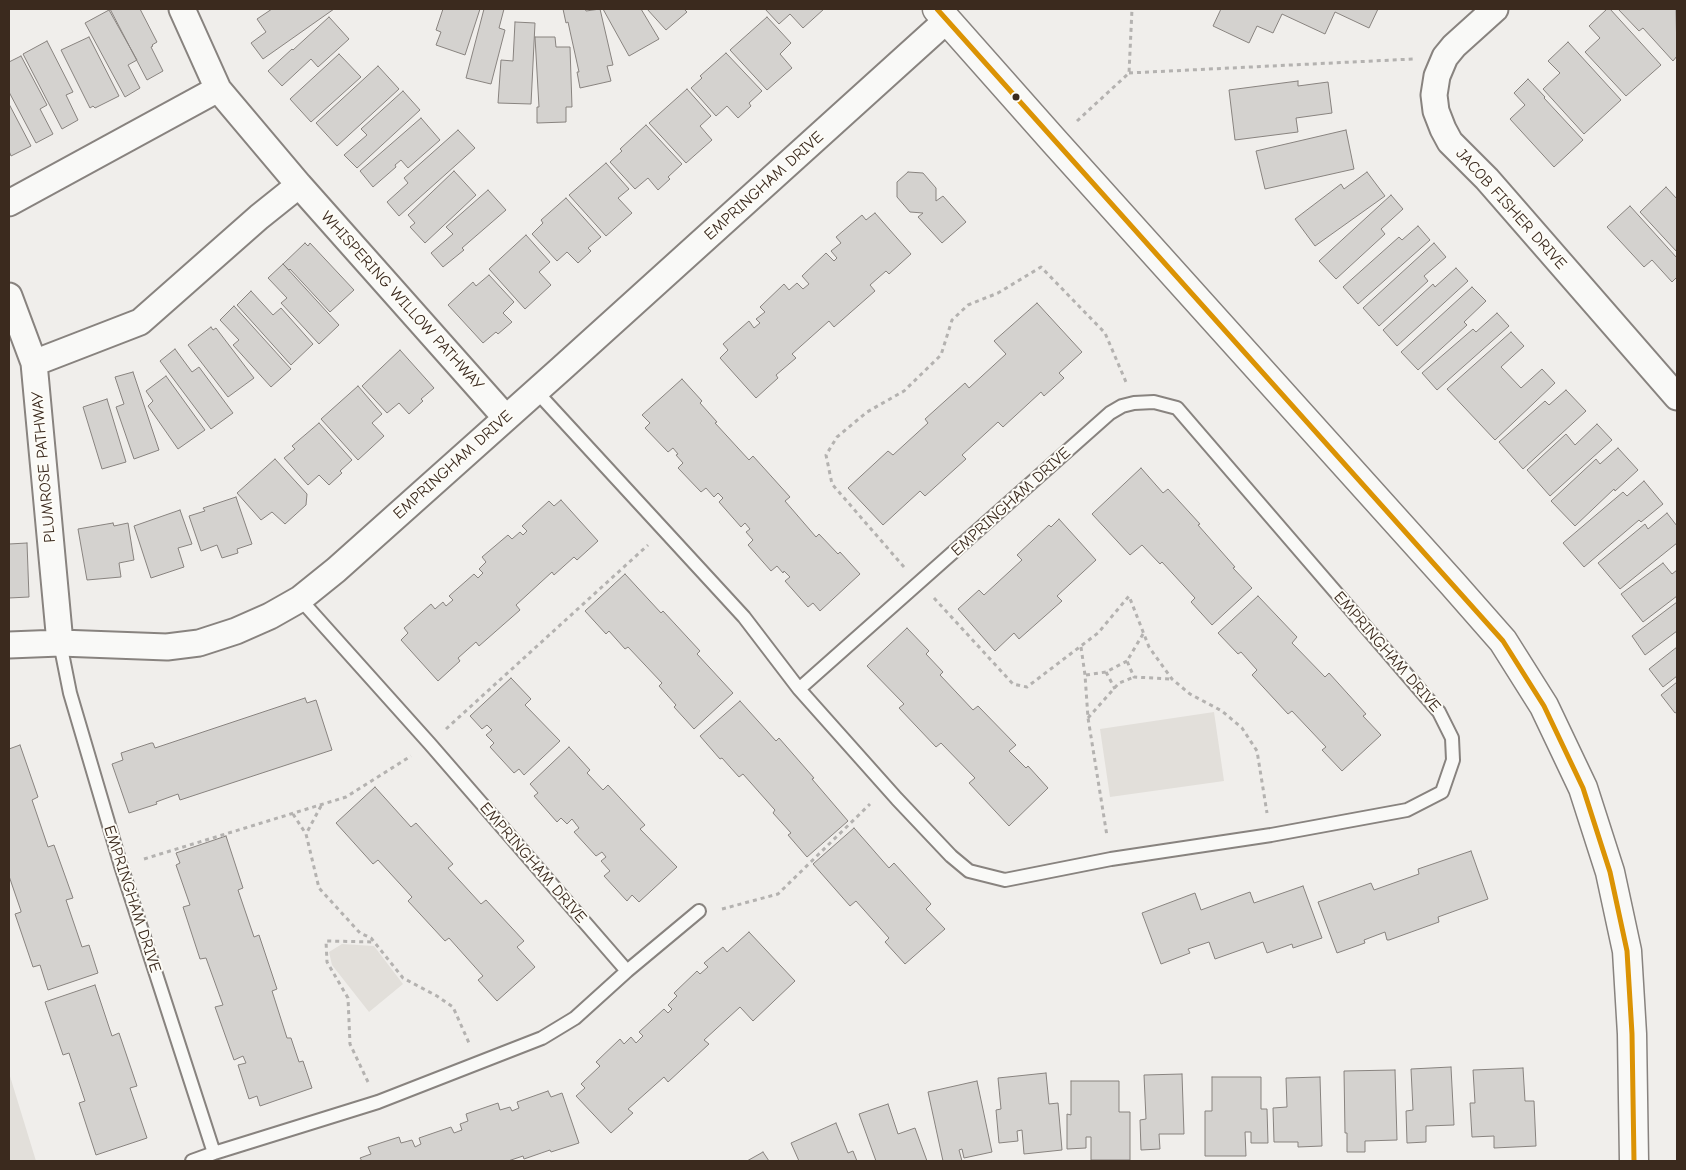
<!DOCTYPE html>
<html>
<head>
<meta charset="utf-8">
<style>
	body { margin:0 }
	#map { position:relative; width:1686px; height:1170px; overflow:hidden; background:#f0eeeb; font-family:"Comic Neue",sans-serif }
	canvas { display:block }
	.frame { position:absolute; inset:0; border:10px solid #3b2a1e; pointer-events:none }
</style>
</head>
<body>
<div id="map">
<canvas width="1686" height="1170"></canvas>
<div class="frame"></div>
</div>
<script>
const ctx = document.querySelector('canvas').getContext('2d');
ctx.lineJoin = 'round';
function fill(path, color) { ctx.fillStyle = color; ctx.fill(path, 'evenodd'); }
const toPath = rows => new Path2D(rows.map(r => 'M' + r).join(''));
function stroke(path, color, width, dash) { ctx.strokeStyle = color; ctx.lineWidth = width; ctx.lineCap = dash ? 'butt' : 'round'; ctx.setLineDash(dash || []); ctx.stroke(path); }
function label(font, color, halo, rows, align = 'center') {
  ctx.font = font + ' "Comic Neue",sans-serif'; ctx.lineWidth = 4; ctx.setLineDash([]); ctx.textBaseline = 'middle'; ctx.strokeStyle = halo; ctx.fillStyle = color; for (const [text, x, y, turn = 0] of rows) {
    ctx.save(); ctx.translate(x, y); ctx.rotate((+turn || 0) * Math.PI / 180); ctx.textAlign = isNaN(turn) ? turn : align; if (halo) ctx.strokeText(text, 0, 0); ctx.fillText(text, 0, 0); ctx.restore();
  }
}
fill(toPath([
	[1214,712,1224,781,1110,797,1100,729],
	[342,944,374,946,403,984,369,1012,332,965,329,952],
	[9,1073,36,1161,9,1161]
]), '#e2dfda');
const building = toPath([
	[110,9,140,9,157,42,152,45,153,46,151,47,163,71,147,80,110,9],
	[272,9,334,9,263,59,251,43,266,32,257,19,272,9],
	[443,9,480,9,465,55,436,45,441,32,436,30,443,9],
	[484,9,504,9,499,28,505,30,491,84,466,78,484,9],
	[563,9,585,9,586,11,600,9,613,65,607,66,611,81,580,88,577,72,579,72,568,22,566,23,563,9],
	[603,9,641,9,659,39,629,56,603,9],
	[647,9,684,9,687,12,666,30,647,9],
	[765,9,824,9,803,28,790,14,779,24,765,9],
	[1221,9,1378,9,1369,28,1335,12,1325,34,1282,14,1273,33,1257,26,1249,43,1213,26,1221,9],
	[1607,9,1610,9,1661,65,1626,96,1585,52,1600,38,1589,26,1607,9],
	[1618,9,1676,9,1677,56,1673,61,1643,28,1639,31,1618,9],
	[109,10,137,60,128,65,140,88,125,97,85,23,109,10],
	[329,17,349,39,318,67,311,59,282,86,268,71,292,49,293,50,329,17],
	[767,17,791,43,780,54,792,68,767,90,730,50,767,17],
	[515,22,535,23,531,104,498,103,501,60,513,61,515,22],
	[89,37,119,96,95,108,93,106,90,108,61,50,89,37],
	[535,37,555,37,556,47,570,47,572,107,566,107,566,122,537,123,537,107,539,107,535,37],
	[47,41,73,92,66,95,78,120,62,129,23,54,47,41],
	[1568,42,1621,100,1584,134,1543,89,1560,73,1548,61,1568,42],
	[726,53,762,91,749,103,751,106,738,118,727,106,716,116,691,88,702,78,700,76,726,53],
	[339,54,361,77,311,122,290,99,339,54],
	[21,56,47,105,40,109,53,134,36,143,9,92,9,62,21,56],
	[378,66,399,89,337,146,316,123,378,66],
	[1528,79,1545,97,1544,98,1583,140,1554,167,1510,119,1525,105,1514,93,1528,79],
	[1298,81,1298,86,1328,82,1332,113,1296,118,1298,132,1235,140,1229,90,1298,81],
	[687,89,711,116,700,126,712,140,686,163,649,123,687,89],
	[403,91,420,110,357,168,344,155,367,135,361,129,403,91],
	[9,104,31,146,11,156,9,151,9,104],
	[421,118,440,140,408,168,401,160,395,165,396,167,373,187,360,171,421,118],
	[646,125,682,164,668,177,670,179,658,190,648,178,635,189,610,162,622,151,620,149,646,125],
	[458,130,475,148,399,216,387,202,408,183,404,178,458,130],
	[1346,130,1354,169,1265,189,1256,151,1346,130],
	[606,163,629,189,618,198,632,213,606,236,569,195,606,163],
	[454,171,476,195,425,243,410,227,415,223,408,215,454,171],
	[908,172,923,173,936,188,936,201,943,196,966,222,942,243,918,217,923,213,910,212,897,197,897,182,908,172],
	[1367,172,1385,196,1315,246,1295,219,1341,184,1344,189,1367,172],
	[1666,187,1677,199,1677,252,1640,212,1666,187],
	[488,190,506,210,462,248,464,250,443,267,431,253,453,234,446,227,488,190],
	[1391,195,1403,209,1381,229,1385,234,1336,279,1319,261,1391,195],
	[566,198,601,237,588,248,591,251,578,263,567,252,557,261,532,234,543,223,541,220,566,198],
	[1630,206,1677,258,1677,277,1672,282,1652,260,1644,267,1607,227,1630,206],
	[875,213,911,254,889,274,886,271,870,285,875,291,834,327,829,321,792,354,796,358,776,375,778,378,756,398,720,358,728,350,723,344,749,321,754,328,760,323,756,319,765,312,760,307,784,284,789,290,797,283,803,289,809,284,802,276,826,253,834,261,837,258,831,251,841,243,836,237,862,215,866,220,875,213],
	[1418,226,1430,240,1358,304,1343,287,1399,237,1402,240,1418,226],
	[526,235,550,262,539,272,551,285,525,309,489,269,526,235],
	[305,243,308,246,310,243,354,290,330,312,290,269,289,270,283,264,305,243],
	[1434,243,1446,257,1424,276,1428,281,1379,326,1363,308,1434,243],
	[283,264,339,325,319,344,281,303,287,298,268,278,283,264],
	[1456,268,1468,281,1397,346,1383,330,1433,284,1435,287,1456,268],
	[489,275,514,302,503,313,512,322,498,334,496,332,483,343,448,305,473,282,476,286,489,275],
	[1472,287,1486,301,1464,322,1467,325,1418,370,1401,352,1472,287],
	[251,291,273,315,281,308,313,344,291,365,237,305,251,291],
	[1037,303,1082,352,1059,373,1064,378,1044,396,1041,392,1003,427,998,422,962,455,966,459,925,496,920,491,883,525,848,488,888,451,893,455,928,423,925,419,965,383,969,388,1006,354,994,341,1037,303],
	[234,306,291,369,271,387,233,345,239,340,220,320,234,306],
	[1497,313,1509,326,1437,390,1422,373,1473,329,1476,332,1497,313],
	[211,327,213,330,216,328,254,378,228,397,188,345,211,327],
	[1511,332,1524,346,1501,367,1521,388,1542,369,1555,383,1495,440,1447,389,1511,332],
	[175,349,192,372,199,367,233,413,211,429,160,361,175,349],
	[400,350,434,388,421,399,423,401,409,414,399,403,387,413,362,386,400,350],
	[133,372,159,450,134,459,116,407,124,404,115,377,133,372],
	[166,376,205,430,178,449,148,406,153,401,146,391,166,376],
	[682,379,702,401,700,403,717,422,715,423,749,460,753,456,790,497,785,501,816,537,819,534,838,554,840,552,860,574,820,611,813,603,808,607,785,581,790,577,784,571,783,573,777,566,771,571,748,545,753,540,746,532,750,529,745,523,741,527,719,502,723,498,718,493,714,497,706,488,701,492,678,468,683,463,676,455,678,454,673,448,668,452,645,428,650,423,642,415,682,379],
	[358,386,382,414,372,423,384,436,358,460,321,419,358,386],
	[1566,390,1586,411,1523,469,1499,442,1545,401,1549,405,1566,390],
	[107,399,126,462,102,469,83,407,107,399],
	[319,423,352,460,340,471,342,473,329,485,319,475,308,485,284,458,295,449,292,446,319,423],
	[1597,424,1612,440,1550,496,1527,470,1566,434,1575,445,1597,424],
	[1618,448,1638,470,1615,491,1614,489,1575,526,1551,501,1596,459,1600,464,1618,448],
	[275,459,307,494,306,505,285,524,272,512,261,520,237,493,275,459],
	[1141,468,1163,493,1168,489,1200,524,1198,525,1235,567,1233,568,1252,588,1212,625,1191,602,1195,598,1162,562,1160,564,1142,545,1130,555,1092,514,1141,468],
	[1644,481,1663,504,1641,522,1639,520,1584,567,1563,543,1623,492,1627,496,1644,481],
	[236,497,252,544,237,549,238,553,222,558,217,545,201,551,189,516,205,511,203,508,236,497],
	[561,500,598,541,577,560,574,557,554,575,552,572,516,605,520,610,479,646,476,642,458,658,460,661,438,681,401,640,408,633,404,628,431,604,435,609,443,602,446,606,453,600,449,596,474,574,478,578,483,573,479,569,486,562,482,557,508,535,512,539,520,532,523,535,527,531,522,526,549,501,554,506,561,500],
	[180,510,192,544,178,548,184,567,151,578,134,526,180,510],
	[1667,513,1677,526,1677,543,1620,589,1598,563,1645,524,1648,529,1667,513],
	[1059,519,1096,560,1057,596,1062,601,1019,639,1014,633,995,651,958,609,979,590,984,595,1022,560,1017,555,1049,525,1051,527,1059,519],
	[113,523,114,526,128,523,134,560,119,563,121,577,87,580,78,529,113,523],
	[27,543,29,597,9,598,9,544,27,543],
	[1663,563,1672,574,1677,570,1677,596,1643,622,1621,594,1663,563],
	[625,574,661,613,663,611,700,651,697,654,733,693,694,729,674,707,676,705,659,686,662,683,628,647,625,649,609,631,606,634,585,611,625,574],
	[1258,596,1297,637,1292,643,1325,677,1329,673,1366,714,1363,716,1381,735,1342,771,1322,750,1326,747,1292,711,1288,714,1252,675,1257,670,1241,652,1238,654,1218,633,1258,596],
	[1677,602,1677,631,1645,655,1632,636,1677,602],
	[907,628,929,651,926,654,943,672,940,675,973,710,978,706,1016,745,1009,751,1026,768,1028,766,1048,788,1009,826,969,783,975,778,941,743,936,747,899,708,904,704,867,666,907,628],
	[1677,647,1677,676,1663,687,1649,669,1677,647],
	[511,678,531,699,525,705,560,741,524,775,519,769,514,773,490,747,494,743,486,735,492,730,487,725,482,729,470,716,511,678],
	[1677,682,1677,712,1675,713,1661,695,1677,682],
	[305,698,307,703,316,700,332,750,180,800,178,794,156,802,157,804,129,813,112,764,123,760,121,753,151,743,153,743,155,748,305,698],
	[740,701,776,741,779,738,814,778,812,779,848,821,807,857,788,835,791,833,773,813,775,810,774,809,743,774,739,777,722,758,720,759,700,736,740,701],
	[20,745,38,797,32,800,48,847,54,845,73,898,66,900,82,947,89,945,98,973,48,990,40,965,33,967,15,914,21,912,21,911,9,876,9,749,20,745],
	[569,747,590,770,587,773,603,790,608,785,645,825,640,829,677,867,639,902,632,895,627,901,604,876,610,871,601,861,606,857,602,852,596,856,574,832,579,828,572,819,567,824,561,818,557,822,534,796,538,793,530,784,569,747],
	[375,787,411,827,416,823,453,864,448,868,481,904,486,900,524,941,517,947,535,967,497,1001,478,980,483,976,449,938,445,941,408,901,412,897,378,860,373,864,336,823,375,787],
	[854,828,889,868,894,863,931,904,926,909,945,929,905,964,885,942,889,938,856,901,850,906,813,864,854,828],
	[226,836,243,888,238,890,254,937,259,935,277,989,272,991,287,1038,291,1038,299,1062,303,1061,312,1088,260,1106,257,1096,249,1099,238,1065,246,1063,243,1056,234,1060,215,1007,223,1005,206,958,200,959,183,907,190,905,176,865,180,863,176,853,226,836],
	[1471,851,1488,899,1438,917,1439,922,1389,940,1387,940,1385,932,1364,940,1365,943,1337,953,1318,902,1371,883,1374,890,1419,874,1418,869,1471,851],
	[1303,886,1322,938,1293,948,1292,944,1267,953,1263,942,1215,959,1209,942,1188,949,1190,953,1161,964,1142,913,1195,893,1201,910,1250,892,1254,903,1303,886],
	[749,932,795,981,753,1021,740,1007,704,1040,709,1044,668,1082,664,1077,628,1109,633,1113,611,1133,576,1096,585,1088,581,1084,600,1066,596,1062,620,1039,624,1044,631,1037,636,1043,643,1036,639,1032,664,1009,668,1013,672,1009,668,1005,677,996,674,993,697,971,700,974,708,967,704,963,723,947,727,952,749,932],
	[95,985,112,1036,119,1033,137,1086,130,1088,147,1138,96,1155,79,1103,85,1101,69,1053,63,1055,45,1002,95,985],
	[1451,1067,1454,1125,1426,1126,1426,1142,1407,1143,1406,1111,1413,1110,1411,1069,1451,1067],
	[1523,1068,1525,1101,1534,1101,1536,1146,1494,1148,1494,1136,1472,1137,1470,1103,1475,1103,1473,1070,1523,1068],
	[1395,1070,1397,1140,1365,1141,1365,1152,1347,1152,1347,1133,1345,1133,1344,1071,1395,1070],
	[1046,1073,1049,1104,1058,1103,1062,1150,1024,1154,1022,1130,1017,1131,1018,1141,999,1143,996,1110,1001,1109,998,1078,1046,1073],
	[1182,1074,1184,1134,1159,1134,1160,1149,1141,1150,1140,1120,1146,1119,1144,1075,1182,1074],
	[1212,1077,1261,1077,1261,1109,1267,1109,1268,1143,1251,1143,1251,1132,1245,1132,1246,1156,1205,1156,1205,1111,1212,1111,1212,1077],
	[1320,1077,1322,1146,1298,1147,1298,1142,1274,1142,1273,1108,1287,1107,1286,1078,1320,1077],
	[977,1081,992,1152,964,1158,962,1149,959,1150,962,1161,943,1161,928,1092,977,1081],
	[1071,1081,1119,1081,1119,1112,1130,1112,1130,1160,1091,1160,1091,1137,1086,1137,1086,1148,1067,1149,1067,1114,1071,1115,1071,1081],
	[548,1091,551,1097,562,1093,579,1143,551,1152,550,1150,524,1159,523,1156,508,1161,362,1161,360,1158,371,1154,368,1147,399,1137,401,1143,412,1140,415,1147,421,1144,419,1138,451,1127,454,1133,462,1130,460,1124,468,1121,466,1114,498,1103,500,1110,510,1107,512,1111,519,1108,517,1102,548,1091],
	[888,1104,898,1134,915,1128,927,1161,876,1161,859,1114,888,1104],
	[836,1123,848,1153,853,1151,857,1161,799,1161,791,1143,836,1123],
	[763,1152,769,1161,747,1161,763,1152]
]);
fill(building, '#d4d2cf');
stroke(building, '#88837f', 1);
const service = toPath([
	[536,391,744,617,799,689,897,799,951,856,969,871,1005,880,1111,859,1271,835,1407,810,1442,792,1453,760,1452,738,1439,712,1177,408,1154,402,1134,403,1122,406,1110,413,799,689],
	[300,599,430,744,627,971],
	[60,643,70,693,121,866,214,1153],
	[192,1161,214,1153,378,1102,542,1038,575,1018,627,971,699,911]
]);
const minor = toPath([
	[182,9,218,89,299,185,506,418],
	[1495,9,1454,46,1445,57,1437,76,1434,95,1436,111,1443,129,1450,142,1487,179,1677,397],
	[9,203,218,89],
	[9,296,34,363,60,643],
	[34,363,140,322,259,217,299,185],
	[9,645,60,643,167,647,199,643,236,631,270,616,300,599,336,570,561,369,947,20]
]);
const tertiary = toPath([
	[937,9,1054,141,1452,583,1503,641,1544,706,1583,788,1610,872,1627,951,1632,1034,1634,1161]
]);
stroke(service, '#88837f', 16);
stroke(minor, '#88837f', 29);
stroke(tertiary, '#88837f', 31);
stroke(toPath([
	[1129,73,1413,59],
	[1077,121,1129,73,1132,9],
	[904,567,832,484,826,455,837,437,867,412,904,391,941,355,952,320,968,305,998,293,1041,267,1105,333,1126,382],
	[934,598,1013,684,1027,687,1098,633,1129,596,1149,647,1172,679,1190,694,1222,711,1242,728,1257,751,1267,813],
	[1143,634,1127,661,1134,677,1171,679],
	[1081,647,1085,675,1088,718,1107,836],
	[1106,672,1115,689],
	[1086,675,1106,672,1127,661],
	[1088,718,1119,683,1134,677],
	[446,729,648,545],
	[321,806,306,834,319,888,360,933,371,938,403,978,437,996,453,1007,469,1043],
	[293,814,306,834],
	[144,859,346,797,411,756],
	[722,909,778,894,870,804],
	[368,1082,350,1044,348,998,327,962,326,941,374,942]
]), '#b4b2b0', 3, [4, 4]);
stroke(service, '#f9f9f7', 12);
stroke(minor, '#f9f9f7', 25);
stroke(tertiary, '#f9f9f7', 28);
stroke(toPath([
	[937,9,1503,641,1544,706,1583,788,1610,872,1627,951,1632,1034,1634,1161]
]), '#db9304', 5);
for (const [x, y, r, color] of [
	[1016,97,4.5,"#3b2a1e"]
]) { const dot = new Path2D(); dot.arc(x, y, r, 0, 2 * Math.PI); ctx.fillStyle = color; ctx.fill(dot); stroke(dot, '#fdfcf7', 2); }
label('16px', '#3b2a1e', '#fdfcf7', [
	["EMPRINGHAM DRIVE",764,186,-42],
	["JACOB FISHER DRIVE",1511,209,48],
	["WHISPERING WILLOW PATHWAY",402,301,48],
	["EMPRINGHAM DRIVE",453,465,-42],
	["PLUMROSE PATHWAY",44,467,-95],
	["EMPRINGHAM DRIVE",1011,502,-42],
	["EMPRINGHAM DRIVE",1387,652,49],
	["EMPRINGHAM DRIVE",533,863,49],
	["EMPRINGHAM DRIVE",132,899,72]
]);
</script>
</body>
</html>
